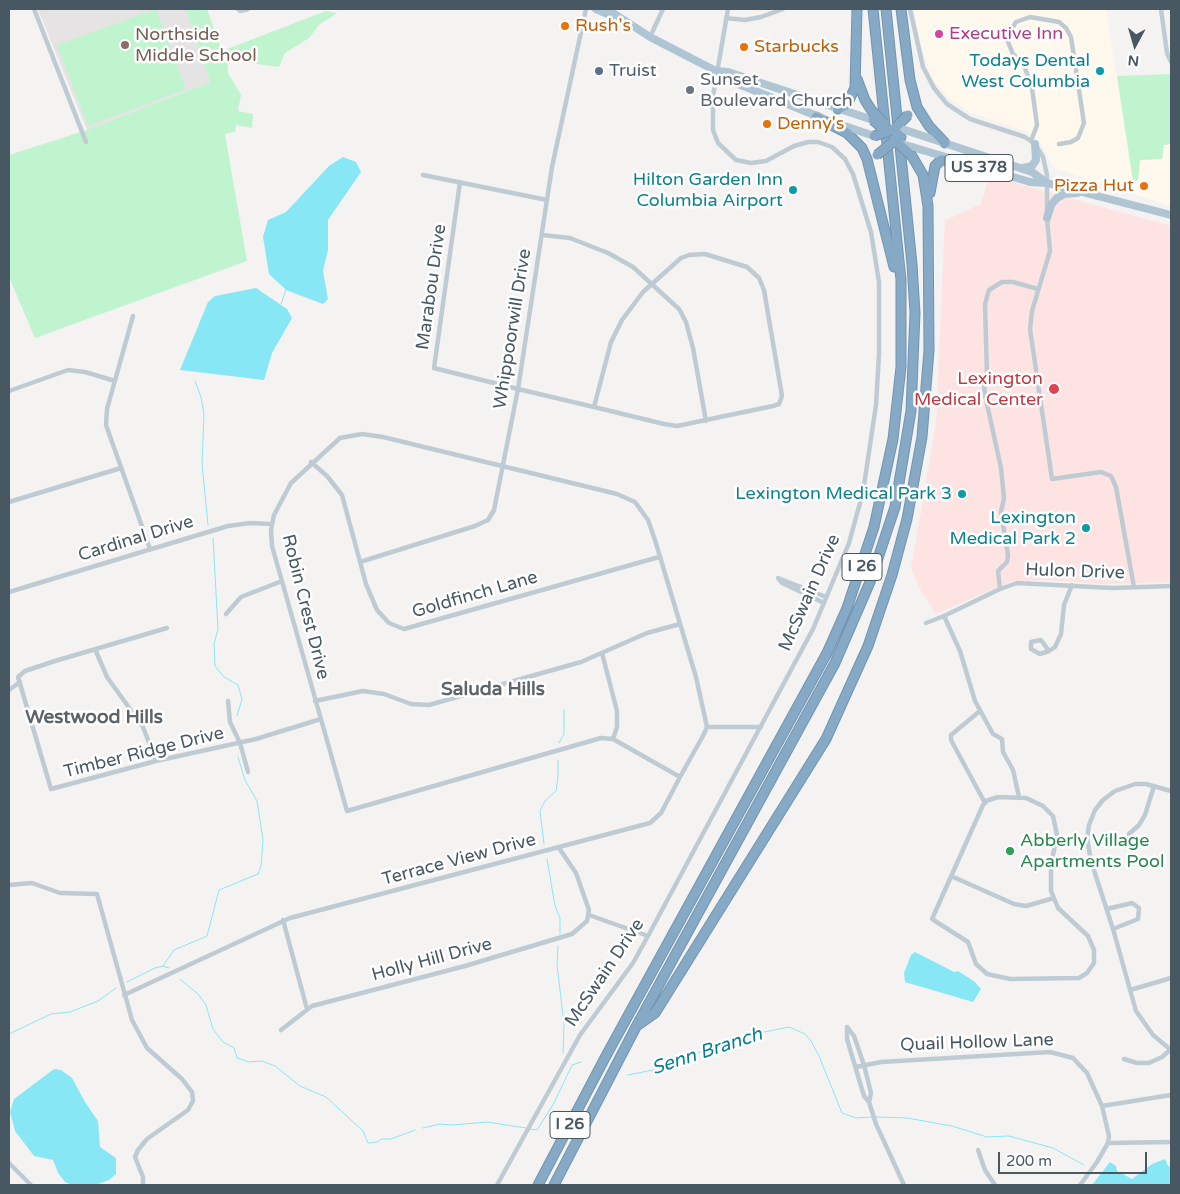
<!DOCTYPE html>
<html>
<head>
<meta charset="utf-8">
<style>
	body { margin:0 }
	#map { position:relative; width:1180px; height:1194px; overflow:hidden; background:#f5f2f2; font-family:"Varela Round",sans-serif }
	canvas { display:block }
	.frame { position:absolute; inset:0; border:10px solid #485862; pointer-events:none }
	.north { position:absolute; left:1110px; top:20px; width:50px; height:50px; -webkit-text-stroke:4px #fff; paint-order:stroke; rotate:186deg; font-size:14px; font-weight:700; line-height:20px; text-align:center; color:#485862 }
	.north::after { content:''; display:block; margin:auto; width:18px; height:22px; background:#485862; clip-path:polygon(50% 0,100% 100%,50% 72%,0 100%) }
	.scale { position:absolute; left:998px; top:1152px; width:149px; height:22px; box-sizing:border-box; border:2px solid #485862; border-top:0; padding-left:6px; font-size:15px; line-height:18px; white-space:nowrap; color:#485862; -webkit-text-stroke:4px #fff; paint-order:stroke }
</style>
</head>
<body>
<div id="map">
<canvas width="1180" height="1194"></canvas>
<div class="frame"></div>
<div class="north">N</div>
<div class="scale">200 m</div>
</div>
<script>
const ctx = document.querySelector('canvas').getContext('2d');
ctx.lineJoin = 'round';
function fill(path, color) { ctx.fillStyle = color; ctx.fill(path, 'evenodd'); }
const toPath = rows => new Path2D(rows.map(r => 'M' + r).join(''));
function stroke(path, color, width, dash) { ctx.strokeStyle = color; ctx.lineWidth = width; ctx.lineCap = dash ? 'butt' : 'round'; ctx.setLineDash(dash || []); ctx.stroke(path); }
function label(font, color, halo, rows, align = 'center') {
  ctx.font = font + ' "Varela Round",sans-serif'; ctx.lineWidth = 5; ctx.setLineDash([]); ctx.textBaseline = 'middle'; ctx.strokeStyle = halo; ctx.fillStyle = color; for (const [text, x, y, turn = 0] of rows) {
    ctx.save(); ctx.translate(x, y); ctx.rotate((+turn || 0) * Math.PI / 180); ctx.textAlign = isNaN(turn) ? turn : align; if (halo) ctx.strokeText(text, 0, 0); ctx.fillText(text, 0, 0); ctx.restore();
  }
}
fill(toPath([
	[914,9,1106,9,1133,180,1139,179,1140,160,1164,145,1171,144,1171,206,1054,168,1040,142,1025,131,971,113,949,98,931,77,920,41]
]), '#fef8ed');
fill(toPath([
	[38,9,186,9,210,82,87,130]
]), '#e6e3e4');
fill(toPath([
	[989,176,1171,226,1171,582,1103,584,1051,580,1011,581,936,614,921,591,911,568,936,423,945,220,981,204]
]), '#fee3e3');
fill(toPath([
	[156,9,186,89,88,126,57,45],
	[186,9,207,9,222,51,326,11,337,13,319,25,309,38,285,53,279,67,251,63,250,56,227,56,228,73,241,95,238,111,253,114,252,128,236,125,235,132,225,134,247,261,35,338,9,277,9,155,87,130,210,82],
	[1171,74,1171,144,1164,145,1162,159,1140,160,1138,180,1133,181,1117,76]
]), '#bff4cf');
fill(toPath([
	[343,157,356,162,361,172,328,220,328,250,323,271,328,299,323,304,286,290,269,274,263,237,268,220,286,212,329,166],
	[256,288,287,309,292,318,272,353,264,380,180,370,208,302,215,296],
	[915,952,954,972,958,971,975,982,981,989,973,1002,905,982,904,973,911,955],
	[54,1069,61,1070,72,1078,85,1102,98,1121,100,1147,116,1158,116,1174,109,1180,95,1185,72,1185,65,1182,58,1173,53,1160,34,1156,15,1131,10,1112,14,1099],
	[1165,1159,1168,1166,1171,1167,1171,1185,1092,1185,1110,1162,1116,1166,1117,1171,1132,1179,1152,1164]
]), '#88e7f5');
stroke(toPath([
	[281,304,286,290],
	[195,381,201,397,204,414,202,463,208,525],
	[213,538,218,629,214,644,215,666,224,677,238,685,242,699,237,716],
	[559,743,564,734,564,710],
	[544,844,540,811,545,801,556,791,558,776,558,760],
	[547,859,555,906,560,918,560,934],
	[558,946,557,965,564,1024,563,1053],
	[163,966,174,950,207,936,219,890,258,874,261,866,263,840,257,801,245,780,238,757],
	[180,979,198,994,206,1005,213,1029,223,1042,234,1048,237,1058,249,1062,262,1061,275,1066,300,1086,326,1097,363,1131,368,1143,377,1142,382,1139,391,1139,415,1130],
	[127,982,155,968,163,966,169,968],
	[9,1034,51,1014,70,1012,98,1001,116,988],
	[628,1075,678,1065,708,1047,745,1041,764,1032,789,1027,805,1034,811,1041,819,1056,842,1113,856,1118,872,1117],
	[876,1117,907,1118,952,1126,987,1137,1009,1136,1053,1148,1084,1165],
	[423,1128,440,1124,452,1125,487,1122,526,1128],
	[530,1129,537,1130,554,1103,572,1065,581,1062]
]), '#88e7f5', 1);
const motorway = toPath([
	[901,9,910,80,917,107,929,126,945,143],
	[857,79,865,100,872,111],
	[838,109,847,104,855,88,857,9],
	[816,117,847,133,862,148,867,159,894,267],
	[930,193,935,166,941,160,956,161],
	[638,1025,655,1013,826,739,868,646,892,575,907,519,922,437,929,350,928,206,923,175,912,156],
	[538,1185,607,1054,827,653,847,608,874,527,893,439,901,367,901,280,873,9],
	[554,1185,637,1025,835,663,870,582,895,507,911,411,915,313,912,264,886,9]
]);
stroke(motorway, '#7195b1', 11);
stroke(toPath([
	[34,9,86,142],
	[238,9,240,11,248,9],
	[910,9,923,67,934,88,947,104,970,119,1025,137,1035,144,1043,157,1047,175,1047,218,1050,251,1032,311,1030,329,1052,479,1101,472,1111,476,1116,487,1134,587],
	[1161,9,1167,53,1171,62],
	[726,18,745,20,761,17,783,9],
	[650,37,663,9],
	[1031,141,1037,125,1032,88,1024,65,1013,54,1008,42,1011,30,1016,22,1030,17,1059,22,1066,28,1071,37,1084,123,1078,138,1071,142,1059,144],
	[423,175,547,200],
	[460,182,434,368,518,389,594,407,664,424,677,426,773,406,779,404,782,396,764,290,759,278,747,267,705,254,689,255,681,258,643,292,622,320,611,342,594,407],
	[542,235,570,238,608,253,633,267,679,309,686,322,693,348,706,421],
	[133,316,107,409,106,425,150,549],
	[9,391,68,370,85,372,115,381],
	[311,462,327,476,342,495,366,584,377,610,389,623,404,629,659,557],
	[9,502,121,468],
	[360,562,475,526,488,520,494,510,518,389,552,167,586,9],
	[1000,589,998,571,1007,562,1008,555,1001,512,1004,498,1001,468,985,395,984,385,987,377,985,304,989,290,1002,282,1013,282,1038,289],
	[9,592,228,526,250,523,272,524],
	[824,603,782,583,778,578,826,597],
	[226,614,241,597,282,581],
	[944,616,960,651,975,701,993,734,1002,739,1003,752,1013,770,1019,797],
	[926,623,944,616,1000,589,1017,583,1112,588,1171,586],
	[167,628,55,661,25,671,18,677,51,789,156,761,256,739,321,719],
	[95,649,107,677,143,727,156,761],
	[1049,651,1041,640,1031,642,1031,649,1040,654,1049,651,1055,647,1061,634,1064,605,1072,585],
	[602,653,617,711,617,727,613,739],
	[9,690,20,682],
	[228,701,230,722,240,743,248,772],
	[315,701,363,691,384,694,411,704,429,705,581,662,647,633,680,624],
	[980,711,951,735,951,740,985,803],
	[707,727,761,727],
	[1171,791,1146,784,1135,784,1115,791,1103,800,1095,810,1089,825,1087,838,1091,861,1113,929,1136,1011,1153,1035,1171,1050],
	[998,797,1026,798,1043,806,1053,816,1057,835,1051,865,1051,891,1058,908,1088,936,1094,950,1094,963,1087,973,1079,978,1010,979,987,974,976,964,968,942,932,919,983,805,986,801,998,797],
	[1129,834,1139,825,1145,815,1154,786],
	[951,876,1014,904,1026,906,1054,898],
	[9,885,32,883,60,893,97,894,132,1020,147,1048,182,1079,192,1092,193,1101,188,1110,147,1139,138,1150,135,1157,143,1177,143,1185],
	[1107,909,1132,903,1139,908,1138,919,1113,929],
	[589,915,648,936],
	[283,920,307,1009],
	[1130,990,1171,978],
	[124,995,290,918,650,823,661,813,680,777,704,734,707,727,696,677,655,540,648,520,635,502,617,494,383,437,362,434,340,438,291,483,274,515,271,530,272,546,347,811,601,738,613,739,680,777],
	[847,1027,847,1039,864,1096,869,1102,876,1124,904,1185],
	[848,1028,854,1036,864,1065,871,1093,869,1102],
	[281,1030,312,1006,465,966,572,934,587,921,589,910,576,873,559,848],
	[1124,1059,1137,1063,1149,1063,1162,1057,1171,1049],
	[856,1067,881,1062,1050,1052,1073,1058,1087,1073,1102,1106,1109,1136,1108,1143,1097,1162,1080,1185],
	[1102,1106,1171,1095],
	[1108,1143,1171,1142],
	[978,1150,985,1170,995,1185],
	[9,1163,31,1185],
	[497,1185,580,1035,633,963,648,936,813,629,849,543,863,492,876,405,879,354,879,282,871,232,853,174,845,159,832,147,818,142,808,142,794,146,766,161,751,163,736,160,718,143,713,130,713,96,728,9]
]), '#bfcbd3', 4.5);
stroke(toPath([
	[596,9,612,16],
	[607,9,650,37,716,71,726,79,822,118],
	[716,71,728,72,873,120],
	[833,122,874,136],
	[914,133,1032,172,1047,183],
	[912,147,1030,182,1047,183,1171,215],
	[1023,168,1032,166,1036,160,1035,144],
	[1047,218,1051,205,1057,198,1064,194,1077,193]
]), '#b0c5d3', 8);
stroke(motorway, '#86aac5', 9);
const motorwayBridge = toPath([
	[872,111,884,123],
	[873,120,887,132,874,136],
	[896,127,908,115],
	[892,129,901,137,895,140],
	[898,143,912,156],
	[877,155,893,142]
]);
stroke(motorwayBridge, '#7195b1', 11, []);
stroke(toPath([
	[896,127,914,133],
	[898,143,912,147]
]), '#b0c5d3', 8);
stroke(motorwayBridge, '#86aac5', 9);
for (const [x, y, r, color] of [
	[565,26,5,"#e8710a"],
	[939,34,5,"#d1479c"],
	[125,45,5,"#8d6e63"],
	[744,47,5,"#e8710a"],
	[599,71,5,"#5c6f8a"],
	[1100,71,5,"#0f9aa8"],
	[690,90,5,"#6b7280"],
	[767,124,5,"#e8710a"],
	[1144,186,5,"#e8710a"],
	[793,190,5,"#0f9aa8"],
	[1054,389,6,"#e0444e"],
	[962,494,5,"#0f9aa8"],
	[1086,528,5,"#0f9aa8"],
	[1010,851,5,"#2e9e5b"]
]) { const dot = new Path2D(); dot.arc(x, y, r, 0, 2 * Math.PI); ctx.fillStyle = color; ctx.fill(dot); stroke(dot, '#fff', 2); }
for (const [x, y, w] of [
	[979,168,68],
	[862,567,40],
	[570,1125,40]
]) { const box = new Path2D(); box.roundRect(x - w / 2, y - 13.5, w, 27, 4); ctx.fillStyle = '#fff'; ctx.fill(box); stroke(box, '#485862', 1); }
label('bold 16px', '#485862', null, [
	["US 378",979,168],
	["I 26",862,567],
	["I 26",570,1125]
]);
label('18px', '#c56008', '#fff', [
	["Rush's",575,26],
	["Starbucks",754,47],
	["Denny's",777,124],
	["Pizza Hut",1134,186,"right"]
], 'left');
label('18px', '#b23c85', '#fff', [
	["Executive Inn",949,34]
], 'left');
label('18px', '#785e54', '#fff', [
	["Northside",135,35],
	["Middle School",135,56]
], 'left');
label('18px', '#0d838f', '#fff', [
	["Todays Dental",1090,61],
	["West Columbia",1090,82],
	["Hilton Garden Inn",783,180],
	["Columbia Airport",783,201],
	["Lexington Medical Park 3",952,494],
	["Lexington",1076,518],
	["Medical Park 2",1076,539]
], 'right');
label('18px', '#4e5e75', '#fff', [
	["Truist",609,71]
], 'left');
label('18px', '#5b616d', '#fff', [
	["Sunset",700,80],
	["Boulevard Church",700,101]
], 'left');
label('18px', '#485862', '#fff', [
	["Marabou Drive",432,287,-82],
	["Whippoorwill Drive",513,329,-81],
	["Cardinal Drive",136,539,-17],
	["Hulon Drive",1075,572,2],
	["McSwain Drive",810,593,-66],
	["Goldfinch Lane",475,595,-16],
	["Robin Crest Drive",305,607,76],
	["Timber Ridge Drive",144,753,-14],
	["Terrace View Drive",459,860,-15],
	["Holly Hill Drive",432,960,-15],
	["McSwain Drive",605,973,-56],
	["Quail Hollow Lane",977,1043,-2]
]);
label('18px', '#be3a42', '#fff', [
	["Lexington",1043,379],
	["Medical Center",1043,400]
], 'right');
label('18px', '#27864d', '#fff', [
	["Abberly Village",1020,841],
	["Apartments Pool",1020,862]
], 'left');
label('bold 19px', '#5e6368', '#fff', [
	["Saluda Hills",493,690],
	["Westwood Hills",94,718]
]);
label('italic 19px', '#048092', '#fff', [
	["Senn Branch",707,1052,-18]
]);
</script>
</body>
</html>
